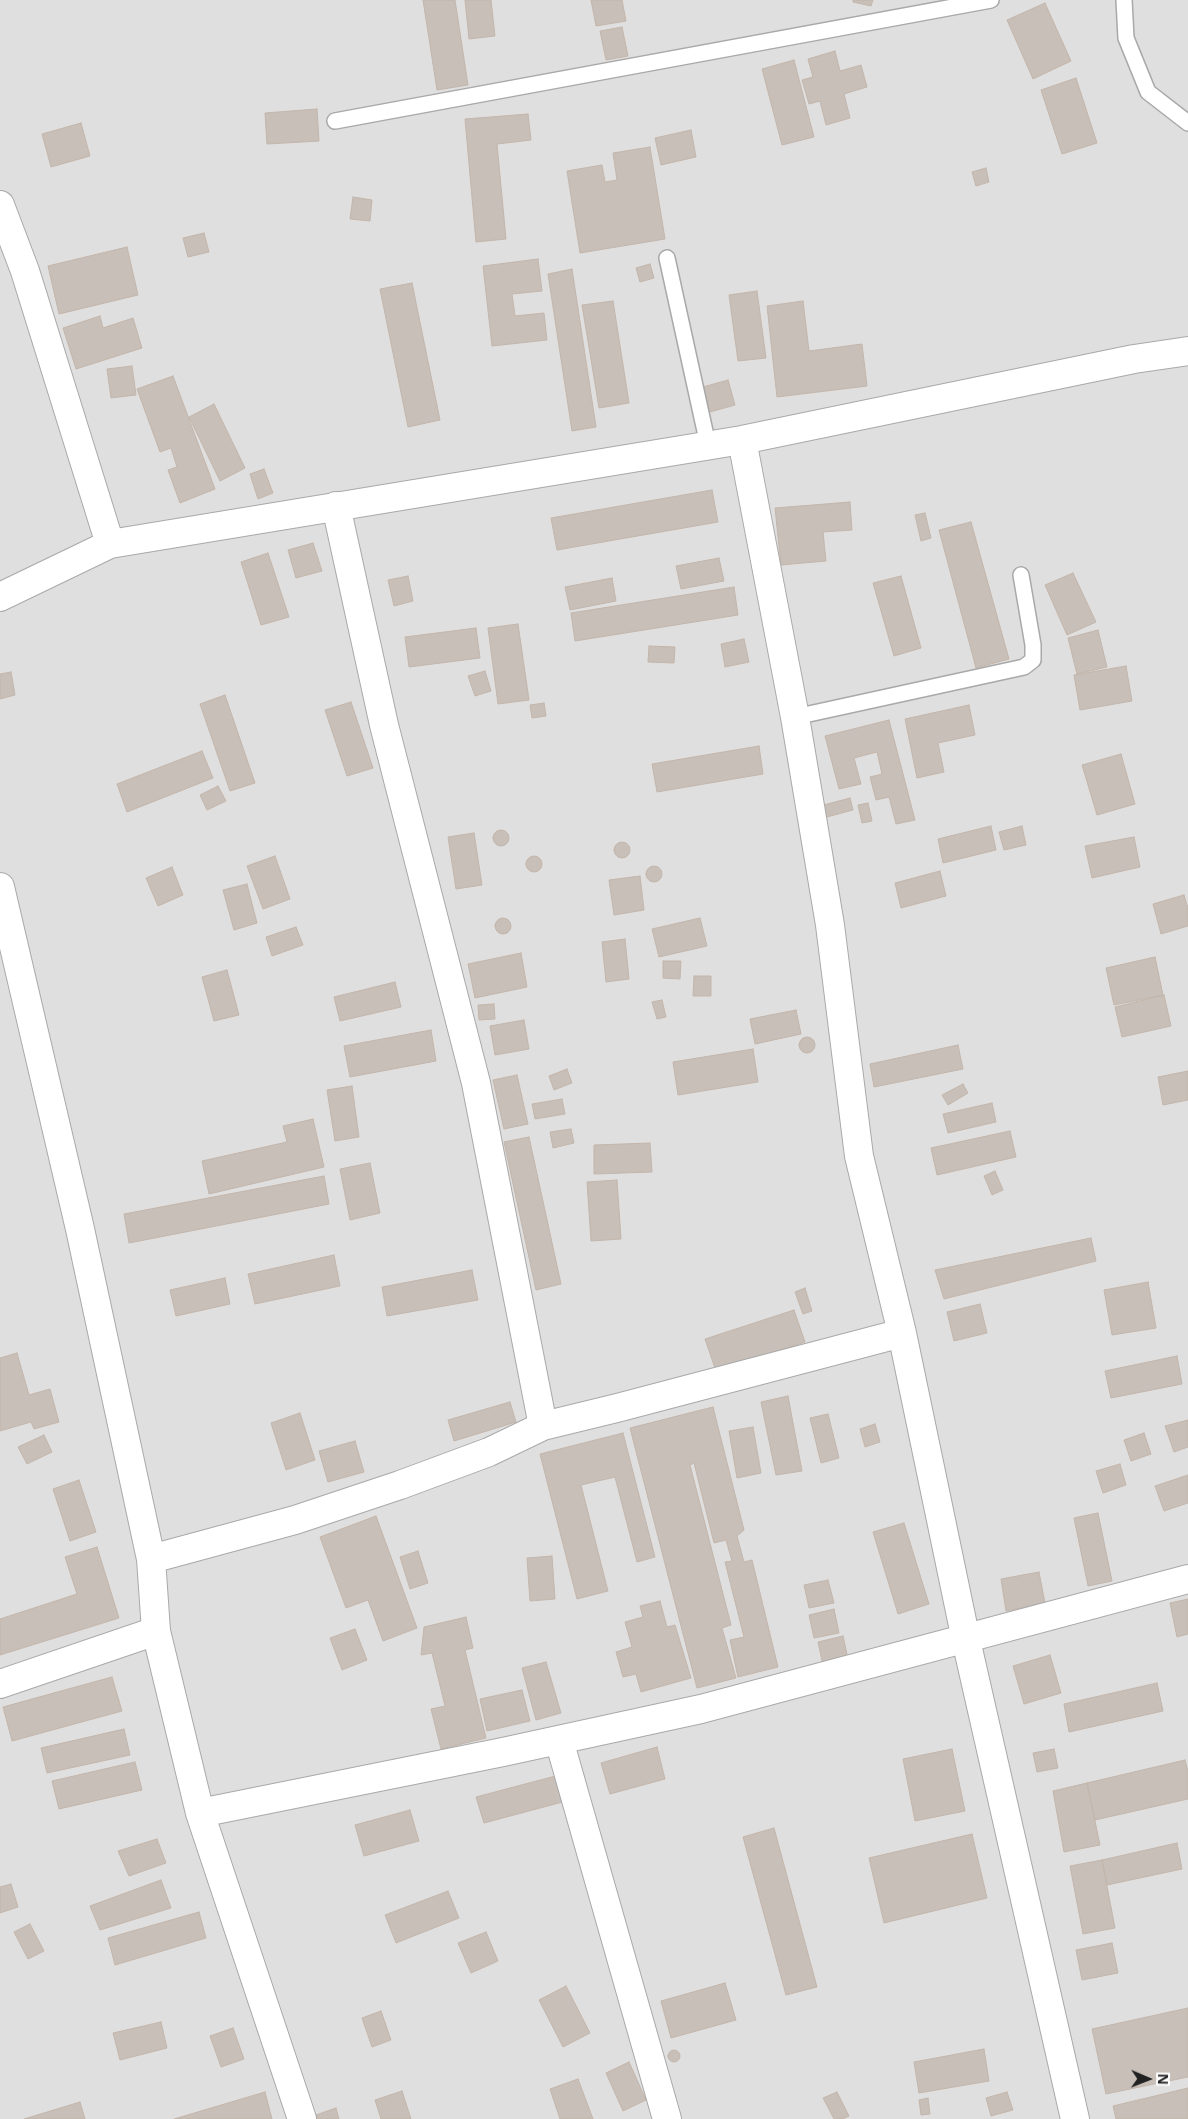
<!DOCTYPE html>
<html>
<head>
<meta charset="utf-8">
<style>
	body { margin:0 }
	#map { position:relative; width:1188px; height:2119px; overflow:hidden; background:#f2efe9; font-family:"Open Sans",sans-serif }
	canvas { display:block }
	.north { position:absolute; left:1123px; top:2054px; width:50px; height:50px; -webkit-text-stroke:4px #fff; paint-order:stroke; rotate:91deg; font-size:14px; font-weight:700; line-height:20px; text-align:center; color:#222 }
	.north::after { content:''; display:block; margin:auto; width:18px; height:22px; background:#222; clip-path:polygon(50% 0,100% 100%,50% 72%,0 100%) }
</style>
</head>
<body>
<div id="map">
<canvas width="1188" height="2119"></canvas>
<div class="north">N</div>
</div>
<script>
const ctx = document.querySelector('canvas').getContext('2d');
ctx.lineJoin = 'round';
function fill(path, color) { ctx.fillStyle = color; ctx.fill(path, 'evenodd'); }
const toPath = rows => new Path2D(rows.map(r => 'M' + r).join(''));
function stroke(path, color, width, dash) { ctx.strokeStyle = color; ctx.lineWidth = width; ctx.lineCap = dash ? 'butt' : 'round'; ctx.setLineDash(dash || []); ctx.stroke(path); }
fill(toPath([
	[0,0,1188,0,1188,2119,0,2119]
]), '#e0dfdf');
const building = toPath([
	[423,0,455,0,468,85,437,90,423,0],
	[465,0,491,0,495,36,469,39,465,0],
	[591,0,622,0,626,21,596,26,591,0],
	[853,0,873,0,871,6,853,2,853,0],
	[1045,3,1071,61,1033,79,1007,20,1045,3],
	[622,27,628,56,606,60,600,31,622,27],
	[835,51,840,71,861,65,867,87,844,94,850,118,826,125,820,101,809,104,802,80,813,77,808,59,835,51],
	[794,60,814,137,782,145,762,69,794,60],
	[1076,78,1097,143,1062,154,1041,90,1076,78],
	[317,109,319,141,267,144,265,113,317,109],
	[528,114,531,140,497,144,506,239,476,242,465,119,528,114],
	[81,123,90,156,51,167,42,134,81,123],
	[691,130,696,157,661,165,655,138,691,130],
	[650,147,665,239,580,253,567,171,602,165,605,182,617,180,613,153,650,147],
	[986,168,989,182,976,186,972,172,986,168],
	[353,197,372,200,370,221,350,219,353,197],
	[204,233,209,252,188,257,183,238,204,233],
	[127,247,138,295,59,314,48,266,127,247],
	[538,259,542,291,512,294,515,316,544,313,547,340,492,346,483,266,538,259],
	[650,264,654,278,640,282,636,268,650,264],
	[572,269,596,427,572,431,548,274,572,269],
	[412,283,440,420,408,427,380,289,412,283],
	[757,291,766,358,738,361,729,295,757,291],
	[613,301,629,403,599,408,582,305,613,301],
	[803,301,809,351,862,344,867,386,777,397,767,306,803,301],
	[100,316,103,328,133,318,142,348,76,369,63,328,100,316],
	[132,366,136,395,111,398,107,369,132,366],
	[173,376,215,489,180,503,168,470,177,467,171,448,160,452,137,389,173,376],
	[728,380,735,405,710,412,703,387,728,380],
	[214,404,245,468,220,481,189,417,214,404],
	[264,469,273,493,258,499,250,474,264,469],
	[712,490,718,522,557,550,551,518,712,490],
	[850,502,852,530,823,532,826,561,781,565,775,508,850,502],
	[925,513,931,538,921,541,915,515,925,513],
	[971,522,1009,659,976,668,939,530,971,522],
	[313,543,322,571,296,578,288,550,313,543],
	[268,553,289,617,261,625,241,562,268,553],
	[719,558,724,581,681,589,676,566,719,558],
	[1073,573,1096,622,1067,635,1045,585,1073,573],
	[408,576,413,601,394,606,388,580,408,576],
	[901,576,921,648,894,656,873,583,901,576],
	[612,578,616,601,570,610,565,587,612,578],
	[734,587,738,615,575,641,571,613,734,587],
	[518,624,529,700,498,704,488,628,518,624],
	[476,628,480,658,409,667,405,637,476,628],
	[1098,630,1107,667,1077,674,1068,638,1098,630],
	[744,639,749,662,725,667,721,644,744,639],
	[649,646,675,647,674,663,648,662,649,646],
	[1126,666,1132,701,1080,710,1074,675,1126,666],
	[485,671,491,691,475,696,468,676,485,671],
	[11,672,15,695,0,699,0,674,11,672],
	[225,695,255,783,230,791,200,704,225,695],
	[351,702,373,768,347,776,325,710,351,702],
	[544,703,546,716,532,718,530,705,544,703],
	[969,705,975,735,938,743,944,772,917,778,905,719,969,705],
	[889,720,915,820,896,824,889,797,876,800,870,777,882,774,877,752,854,758,861,784,839,789,825,736,889,720],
	[759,746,763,774,657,792,652,764,759,746],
	[202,751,213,778,127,812,117,784,202,751],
	[1121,754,1135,804,1097,815,1082,765,1121,754],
	[218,786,226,801,207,810,200,795,218,786],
	[850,798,853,810,823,818,820,806,850,798],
	[868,803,872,821,862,823,858,805,868,803],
	[991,826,996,850,943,863,938,839,991,826],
	[1022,826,1026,845,1004,850,999,832,1022,826],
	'493 838a8 8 0 1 1 16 0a8 8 0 1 1-16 0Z',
	[474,833,482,885,456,889,448,837,474,833],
	[1134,837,1140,867,1092,878,1085,846,1134,837],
	'614 850a8 8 0 1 1 16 0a8 8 0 1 1-16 0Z',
	'526 864a8 8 0 1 1 16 0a8 8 0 1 1-16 0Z',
	[275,856,290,899,263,909,247,866,275,856],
	'646 874a8 8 0 1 1 16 0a8 8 0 1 1-16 0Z',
	[172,867,183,895,158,906,146,878,172,867],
	[940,871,946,896,901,908,895,883,940,871],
	[640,876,644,910,614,915,609,880,640,876],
	[247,884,257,923,234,930,223,890,247,884],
	[1184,895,1188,908,1188,926,1161,934,1153,904,1184,895],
	'495 926a8 8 0 1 1 16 0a8 8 0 1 1-16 0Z',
	[700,918,707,946,659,957,652,929,700,918],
	[296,927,303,945,272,956,266,937,296,927],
	[625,939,629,979,606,982,602,942,625,939],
	[521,953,527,987,475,998,468,964,521,953],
	[1155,957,1163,995,1114,1005,1106,968,1155,957],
	[663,961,681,961,680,979,663,978,663,961],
	[227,970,239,1015,214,1021,202,977,227,970],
	[694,976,711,976,711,996,693,996,694,976],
	[395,982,401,1007,340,1021,334,997,395,982],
	[1164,995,1171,1026,1122,1037,1115,1007,1164,995],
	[662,1000,666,1017,657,1019,652,1002,662,1000],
	[494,1004,495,1019,479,1020,478,1005,494,1004],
	[796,1010,801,1034,755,1044,750,1019,796,1010],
	[524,1020,529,1049,495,1055,490,1026,524,1020],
	[431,1030,436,1061,350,1077,344,1046,431,1030],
	'799 1045a8 8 0 1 1 16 0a8 8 0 1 1-16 0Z',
	[958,1045,963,1069,874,1087,870,1064,958,1045],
	[753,1049,758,1082,678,1095,673,1062,753,1049],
	[567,1069,572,1083,554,1090,549,1076,567,1069],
	[1188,1071,1188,1100,1163,1105,1158,1077,1188,1071],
	[517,1075,528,1124,504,1129,493,1080,517,1075],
	[963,1084,968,1093,948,1105,942,1095,963,1084],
	[352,1086,359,1137,335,1141,327,1090,352,1086],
	[562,1099,565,1114,535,1119,532,1104,562,1099],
	[992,1103,996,1122,948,1133,943,1114,992,1103],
	[313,1119,324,1167,209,1194,202,1161,287,1142,283,1126,313,1119],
	[571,1129,574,1143,553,1148,550,1132,571,1129],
	[1010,1131,1016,1157,937,1175,931,1148,1010,1131],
	[529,1137,561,1284,536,1290,504,1142,529,1137],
	[650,1143,652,1172,594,1174,594,1145,650,1143],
	[370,1163,380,1213,350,1220,340,1169,370,1163],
	[995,1171,1003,1190,992,1195,984,1176,995,1171],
	[324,1176,329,1204,129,1243,124,1214,324,1176],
	[617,1180,621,1239,591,1241,587,1182,617,1180],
	[1091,1238,1096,1261,944,1299,935,1270,1091,1238],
	[334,1255,340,1286,255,1304,248,1274,334,1255],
	[472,1270,478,1300,387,1316,382,1287,472,1270],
	[225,1278,230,1304,176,1316,170,1290,225,1278],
	[1148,1282,1156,1328,1112,1335,1104,1290,1148,1282],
	[805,1288,812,1311,803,1314,795,1292,805,1288],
	[980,1304,987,1333,954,1341,947,1312,980,1304],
	[794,1310,805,1342,716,1371,705,1339,794,1310],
	[17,1353,29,1395,50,1389,59,1422,34,1429,31,1422,0,1431,0,1358,17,1353],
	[1177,1356,1182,1384,1111,1398,1105,1371,1177,1356],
	[788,1396,802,1471,776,1475,761,1402,788,1396],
	[510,1402,516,1422,454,1441,448,1420,510,1402],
	[713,1407,744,1530,737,1536,744,1562,752,1560,778,1667,738,1677,730,1640,744,1637,725,1562,732,1561,726,1540,714,1543,694,1463,690,1465,731,1625,722,1628,736,1678,697,1688,630,1428,713,1407],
	[300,1413,315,1460,286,1470,271,1423,300,1413],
	[828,1414,839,1458,821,1463,810,1418,828,1414],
	[1188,1420,1188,1447,1174,1452,1165,1426,1188,1420],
	[875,1424,880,1442,865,1447,860,1429,875,1424],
	[753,1427,761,1473,737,1478,729,1431,753,1427],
	[623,1433,655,1557,637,1562,615,1477,581,1485,608,1591,577,1599,540,1454,623,1433],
	[1144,1433,1151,1454,1131,1461,1124,1440,1144,1433],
	[44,1435,52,1452,27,1464,18,1447,44,1435],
	[355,1441,364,1472,328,1482,319,1451,355,1441],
	[1120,1464,1126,1485,1103,1493,1096,1471,1120,1464],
	[1188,1475,1188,1503,1164,1511,1155,1486,1188,1475],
	[79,1480,96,1532,70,1541,53,1489,79,1480],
	[1098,1513,1112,1581,1088,1586,1074,1518,1098,1513],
	[376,1516,417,1628,383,1641,368,1600,346,1608,320,1537,376,1516],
	[904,1523,929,1604,898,1614,873,1532,904,1523],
	[97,1547,119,1618,0,1655,0,1619,77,1594,65,1557,97,1547],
	[418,1551,428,1583,410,1589,400,1557,418,1551],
	[552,1556,555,1599,530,1601,527,1558,552,1556],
	[1039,1572,1045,1603,1006,1611,1001,1579,1039,1572],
	[828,1580,834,1603,809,1608,804,1585,828,1580],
	[1188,1599,1188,1634,1177,1637,1170,1603,1188,1599],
	[660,1601,667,1627,675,1625,691,1678,641,1692,636,1674,623,1677,616,1652,632,1647,625,1622,643,1617,640,1606,660,1601],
	[834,1609,839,1633,814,1638,809,1615,834,1609],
	[466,1617,473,1648,465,1650,486,1738,441,1749,431,1709,445,1706,432,1653,421,1655,424,1627,466,1617],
	[355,1629,367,1660,342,1670,330,1638,355,1629],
	[843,1636,848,1659,823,1665,818,1642,843,1636],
	[1050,1655,1061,1693,1024,1704,1013,1666,1050,1655],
	[546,1662,561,1713,536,1720,522,1668,546,1662],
	[112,1677,122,1711,12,1741,3,1707,112,1677],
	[1157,1683,1163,1711,1069,1732,1064,1704,1157,1683],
	[522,1690,530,1721,487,1731,480,1699,522,1690],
	[124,1729,130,1755,47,1773,41,1748,124,1729],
	[657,1747,665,1779,610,1794,601,1763,657,1747],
	[952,1749,965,1811,915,1821,903,1759,952,1749],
	[1054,1749,1058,1768,1037,1772,1033,1753,1054,1749],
	[1185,1760,1188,1771,1188,1799,1095,1820,1087,1783,1185,1760],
	[135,1762,142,1790,59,1809,52,1781,135,1762],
	[563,1774,570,1800,484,1823,476,1797,563,1774],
	[1087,1783,1100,1845,1064,1852,1053,1791,1087,1783],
	[410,1810,419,1841,364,1856,355,1825,410,1810],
	[774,1828,817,1987,786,1995,743,1837,774,1828],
	[972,1834,987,1898,884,1923,869,1858,972,1834],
	[157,1839,166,1863,129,1876,118,1851,157,1839],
	[1177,1843,1182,1869,1107,1885,1102,1860,1177,1843],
	[1102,1860,1115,1928,1083,1934,1070,1866,1102,1860],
	[161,1880,171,1908,100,1930,90,1906,161,1880],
	[11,1884,18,1907,0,1913,0,1887,11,1884],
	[448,1891,459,1918,396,1943,385,1915,448,1891],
	[199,1912,206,1938,115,1965,108,1938,199,1912],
	[30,1924,44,1951,28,1959,14,1932,30,1924],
	[486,1932,498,1961,471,1973,458,1943,486,1932],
	[1112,1943,1118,1973,1082,1980,1076,1950,1112,1943],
	[725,1983,736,2020,671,2038,661,2001,725,1983],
	[566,1986,590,2033,563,2047,539,2000,566,1986],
	[1188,2008,1188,2077,1106,2094,1092,2029,1188,2008],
	[381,2011,391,2040,372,2047,362,2018,381,2011],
	[161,2022,167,2048,120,2060,113,2033,161,2022],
	[233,2028,244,2059,221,2067,210,2036,233,2028],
	[984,2049,989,2081,919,2093,914,2062,984,2049],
	'668 2056a6 6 0 1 1 12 0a6 6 0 1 1-12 0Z',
	[629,2062,646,2100,623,2111,606,2073,629,2062],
	[578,2079,593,2119,560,2119,550,2089,578,2079],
	[1188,2088,1188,2119,1116,2119,1113,2106,1188,2088],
	[402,2091,411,2119,381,2119,375,2100,402,2091],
	[265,2092,272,2119,174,2119,265,2092],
	[837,2092,849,2116,843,2119,834,2119,823,2098,837,2092],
	[1007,2092,1013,2110,991,2116,986,2098,1007,2092],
	[928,2098,930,2114,921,2115,919,2100,928,2098],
	[80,2102,85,2119,24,2119,80,2102],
	[336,2108,339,2119,318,2119,316,2115,336,2108]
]);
fill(building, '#c7bfb8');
stroke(building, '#c4b6ab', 1);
const service = toPath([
	[1124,0,1126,38,1148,92,1188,123],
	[335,121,991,0],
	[667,258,708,445],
	[795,717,1024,667,1033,660,1033,645,1021,575]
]);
const minor = toPath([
	[0,205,25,271,110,544],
	[742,440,795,717,830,925,859,1156,902,1333,966,1640,1075,2119],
	[336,506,384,725,476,1083,543,1426],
	[0,597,110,544,742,440,1134,359,1188,351],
	[0,887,80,1229,151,1559,156,1631,200,1813,302,2119],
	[151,1559,295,1520,400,1485,489,1452,543,1426,617,1408,902,1333],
	[0,1684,156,1631],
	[559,1740,667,2119],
	[200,1813,503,1752,701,1709,1188,1579]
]);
stroke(service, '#a9a9a9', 18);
stroke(minor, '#a9a9a9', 30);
stroke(service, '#fff', 15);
stroke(minor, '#fff', 28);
</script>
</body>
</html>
